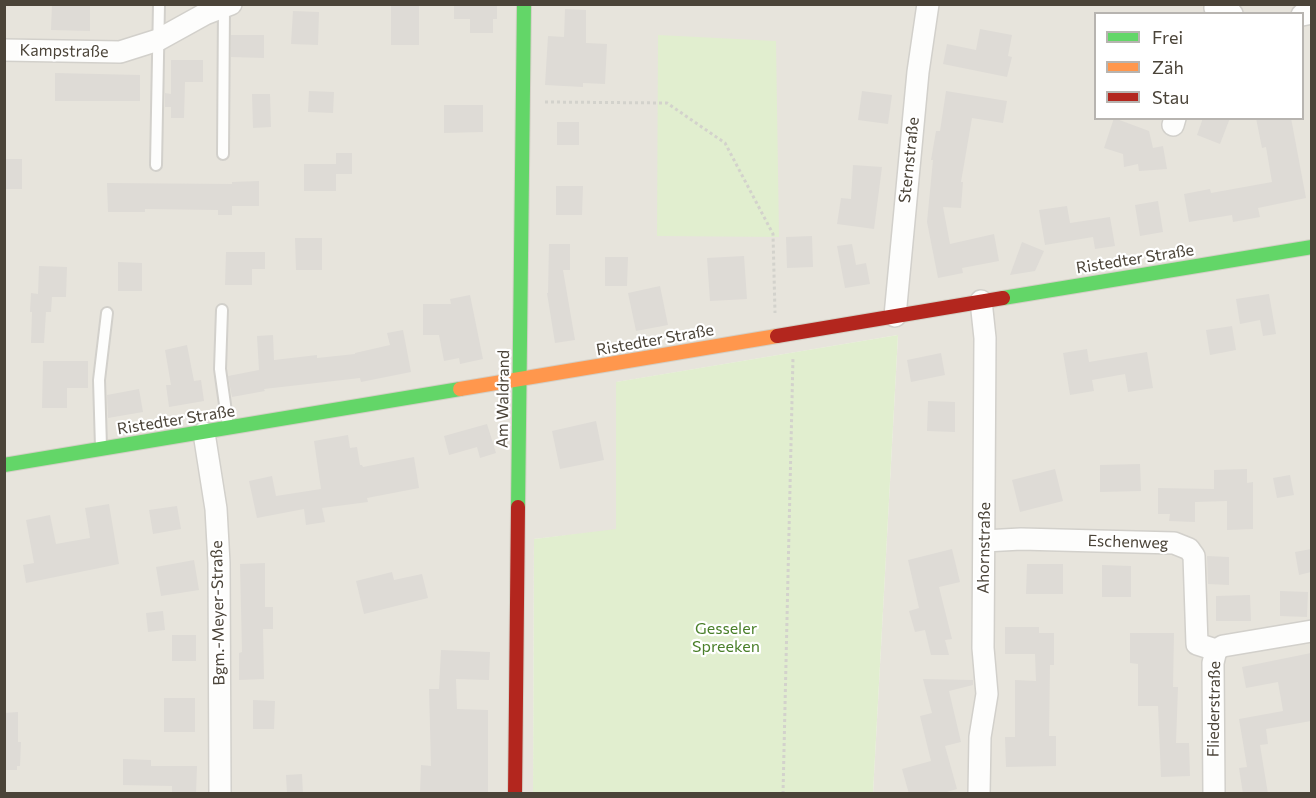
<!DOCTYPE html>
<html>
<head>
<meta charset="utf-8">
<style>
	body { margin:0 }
	#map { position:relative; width:1316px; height:798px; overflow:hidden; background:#f4f2ee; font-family:Commissioner,sans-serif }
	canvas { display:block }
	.frame { position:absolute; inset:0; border:6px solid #4b4439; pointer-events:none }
	.legend { position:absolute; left:1094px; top:12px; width:210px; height:108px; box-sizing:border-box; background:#fff; border:2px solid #b7b4b0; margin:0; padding:8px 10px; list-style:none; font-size:18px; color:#4b4439 }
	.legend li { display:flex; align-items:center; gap:12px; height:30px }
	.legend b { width:30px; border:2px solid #b7b4b0 }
</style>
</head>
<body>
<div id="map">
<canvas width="1316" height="798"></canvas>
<div class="frame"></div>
<ul class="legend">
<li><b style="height:8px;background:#63d668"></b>Frei</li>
<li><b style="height:8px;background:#ff974d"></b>Zäh</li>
<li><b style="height:8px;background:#b3261e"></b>Stau</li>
</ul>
</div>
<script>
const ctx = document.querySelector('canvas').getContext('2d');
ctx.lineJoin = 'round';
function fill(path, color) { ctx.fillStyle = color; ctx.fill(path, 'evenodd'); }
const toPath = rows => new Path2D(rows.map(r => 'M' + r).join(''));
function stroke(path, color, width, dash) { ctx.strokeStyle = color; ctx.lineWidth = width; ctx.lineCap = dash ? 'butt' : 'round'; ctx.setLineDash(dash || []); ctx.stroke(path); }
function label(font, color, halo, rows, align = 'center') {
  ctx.font = font + ' Commissioner,sans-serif'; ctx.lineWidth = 4.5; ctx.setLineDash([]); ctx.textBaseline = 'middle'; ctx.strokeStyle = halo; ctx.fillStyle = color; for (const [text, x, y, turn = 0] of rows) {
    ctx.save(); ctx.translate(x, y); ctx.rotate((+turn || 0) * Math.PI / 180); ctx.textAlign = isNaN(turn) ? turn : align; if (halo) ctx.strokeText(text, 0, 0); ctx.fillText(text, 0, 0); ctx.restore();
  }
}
fill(toPath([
	[5,5,1311,5,1311,793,873,793,898,335,617,382,616,530,534,539,533,793,5,794],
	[1096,14,1302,14,1302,118,1096,118]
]), '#e7e4dc');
fill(toPath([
	[658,35,776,41,779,237,657,236],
	[898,335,873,793,533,793,534,539,616,529,616,382]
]), '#e1eecf');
fill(toPath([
	[52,4,90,4,90,31,51,30],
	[391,4,419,4,419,45,391,45],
	[454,6,497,6,497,19,493,19,493,33,470,33,470,19,454,19],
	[565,9,586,10,586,43,607,44,605,84,583,83,583,87,545,85,548,36,564,37],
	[293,11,319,12,318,45,291,44],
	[980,29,1012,35,1008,56,1012,57,1007,77,943,64,947,44,976,50],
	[231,35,264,35,264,58,231,57],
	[171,60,203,60,203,82,185,82,184,118,171,118,171,107,165,107,165,93,171,94],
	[55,73,140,75,140,101,55,101],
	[309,91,334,92,333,113,308,112],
	[862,91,892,95,888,124,858,120],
	[946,91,1007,101,1003,123,972,118,961,182,963,182,961,208,943,207,950,244,994,234,999,261,962,268,963,273,938,278,927,222,933,160,931,160,936,131,940,131],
	[252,94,270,94,271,127,253,128],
	[444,105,483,105,483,132,444,133],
	[1114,118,1149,131,1153,148,1163,146,1167,169,1139,171,1138,164,1124,167,1123,154,1104,148],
	[1203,118,1230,118,1220,144,1197,135],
	[1256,118,1291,118,1306,198,1258,208,1260,217,1233,222,1232,215,1189,222,1184,194,1210,189,1211,193,1272,182,1266,147,1262,148],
	[557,122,579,122,579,145,557,145],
	[336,153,352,153,352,174,336,174,336,170,336,191,304,191,304,164,336,164],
	[4,159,22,159,22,189,4,189],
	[853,165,882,167,874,229,837,224,841,198,851,199],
	[259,181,259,206,232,206,232,215,218,215,218,210,145,209,145,212,108,212,107,183,232,184,232,182],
	[556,186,583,186,582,215,556,215],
	[1158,201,1163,232,1140,236,1135,205],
	[1067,206,1070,223,1110,217,1115,246,1095,249,1093,237,1045,245,1039,210],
	[812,236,813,267,787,268,786,237],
	[295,238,322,238,322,270,296,270],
	[1022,242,1044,251,1035,271,1010,275],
	[549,244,570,244,570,270,563,270,575,340,555,343,547,293,548,293],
	[852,244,856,265,866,263,870,284,845,288,837,246],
	[226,252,265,252,265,269,252,269,252,285,225,285],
	[744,256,747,299,710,301,707,258],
	[605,257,628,257,627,286,605,286],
	[118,262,142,263,142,291,118,291],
	[39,266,67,267,66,297,52,297,51,312,46,312,44,343,31,343,32,312,30,312,31,293,38,294],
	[660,286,668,325,636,331,628,293],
	[1269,294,1276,334,1263,336,1260,320,1240,324,1236,299],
	[470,295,483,359,460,364,459,358,444,361,439,335,423,335,423,304,451,304,450,299],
	[1232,326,1236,350,1210,355,1206,330],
	[403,330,411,372,361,382,360,378,264,389,265,391,232,397,228,376,259,370,257,336,273,335,274,360,317,355,317,358,355,354,355,353,390,345,387,333],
	[187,345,194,381,201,380,204,401,169,407,166,385,171,385,165,350],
	[1087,349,1089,362,1147,352,1153,388,1128,392,1125,374,1092,380,1094,391,1070,395,1063,353],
	[941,353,945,375,911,382,907,360],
	[43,361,88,361,88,388,67,388,67,408,42,408],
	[139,389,143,412,108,418,107,395],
	[928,401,955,402,955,432,927,431],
	[596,421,604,460,560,469,552,431],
	[487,424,496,453,480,458,477,447,449,455,444,436],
	[348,435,350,448,357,447,360,465,362,465,363,467,414,457,419,488,367,498,368,502,322,508,325,522,306,525,304,509,257,518,249,481,272,476,276,496,321,489,314,441],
	[1140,464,1141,491,1100,492,1100,465],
	[1055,469,1063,501,1020,512,1012,480],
	[1247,469,1247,483,1253,482,1253,529,1227,530,1227,501,1195,502,1195,522,1169,521,1170,514,1158,514,1158,488,1214,489,1214,470],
	[1290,475,1294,495,1277,498,1273,478],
	[109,504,119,564,26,583,23,565,34,563,26,520,50,515,56,544,90,538,85,508],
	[177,506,181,529,153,534,149,510],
	[952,549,960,582,939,587,952,639,945,640,949,655,931,655,925,630,915,632,909,611,919,608,908,560],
	[1311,549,1311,572,1299,575,1295,552],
	[1207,556,1229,557,1229,585,1208,584],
	[194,560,199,590,161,596,156,567],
	[265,563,265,607,273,607,273,629,263,629,264,679,239,680,239,653,242,652,240,564],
	[1027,564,1063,564,1063,594,1026,594],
	[1102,565,1131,566,1131,597,1102,597],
	[392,572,394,580,422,574,428,598,364,614,356,581],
	[1280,591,1308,592,1307,617,1280,616],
	[1250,595,1251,621,1216,621,1216,596],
	[163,611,165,630,148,632,146,613],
	[1005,627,1039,627,1039,633,1054,633,1054,665,1050,665,1049,736,1056,736,1056,766,1006,767,1005,737,1015,737,1015,680,1036,681,1035,654,1005,654],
	[1130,633,1174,633,1173,687,1178,687,1176,743,1189,743,1190,776,1161,777,1158,706,1138,706,1138,664,1130,663],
	[172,635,196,635,196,661,172,661],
	[441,650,490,652,489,680,456,679,457,709,488,710,488,794,420,794,421,765,431,766,429,689,439,689],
	[1311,653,1311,721,1266,729,1268,744,1260,745,1268,794,1243,794,1239,768,1247,767,1239,719,1283,711,1278,682,1246,688,1242,667],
	[923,679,973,680,973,685,949,691,961,742,945,746,957,789,940,794,909,794,902,769,931,761,920,716,932,713],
	[164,698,195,698,195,732,164,732],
	[253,700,275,701,274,729,253,729],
	[18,712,18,742,21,742,20,766,17,766,17,770,4,770,4,713],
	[123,759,151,760,151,766,197,766,196,794,172,794,172,786,123,785],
	[302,774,303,794,287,794,286,775]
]), '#dedbd6');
const lane = toPath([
	[223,154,224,6],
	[156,165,159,4],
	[222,310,220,369,228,426],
	[101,447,99,380,107,313]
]);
const street = toPath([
	[1215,8,1232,14],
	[1302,15,1312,13],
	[4,50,120,52,158,40,205,14,231,4],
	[1173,125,1175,118],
	[895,316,918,72,928,4],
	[204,433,216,509,219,563,220,794],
	[984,541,1021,539,1174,543,1189,549,1194,556,1197,644,1216,650],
	[979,794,980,737,987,694,983,648,985,338,981,301],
	[1214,794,1213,663,1216,650,1223,646,1312,631]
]);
const fast = toPath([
	[1003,298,1312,247],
	[4,465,460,389],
	[518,507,524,4]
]);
const slow = toPath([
	[460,389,777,336]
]);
const jam = toPath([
	[777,336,1003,298],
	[515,794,518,507]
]);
stroke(lane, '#d2d0cb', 14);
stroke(street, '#d2d0cb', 24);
stroke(fast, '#d3cfc5', 16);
stroke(slow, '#d3cfc5', 16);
stroke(jam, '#d3cfc5', 16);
stroke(toPath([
	[545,102,667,103,725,143,773,234,775,313],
	[783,794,793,357]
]), '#d3d2cc', 3, [3, 3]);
stroke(lane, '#fdfdfc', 10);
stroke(street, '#fdfdfc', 21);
stroke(fast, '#63d668', 14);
stroke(slow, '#ff974d', 14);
stroke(jam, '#b3261e', 14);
label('16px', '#4b4439', '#fff', [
	["Kampstraße",64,51,1],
	["Sternstraße",909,160,-84],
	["Ristedter Straße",1135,259,-9],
	["Ristedter Straße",655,340,-10],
	["Am Waldrand",503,399,-89],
	["Ristedter Straße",176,420,-9],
	["Eschenweg",1128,542,2],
	["Ahornstraße",984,548,-89],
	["Bgm.-Meyer-Straße",218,613,-91],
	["Fliederstraße",1214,709,-89]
]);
label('16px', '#4a7f2a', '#fff', [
	["Gesseler",726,629],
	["Spreeken",726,647]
]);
</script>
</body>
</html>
